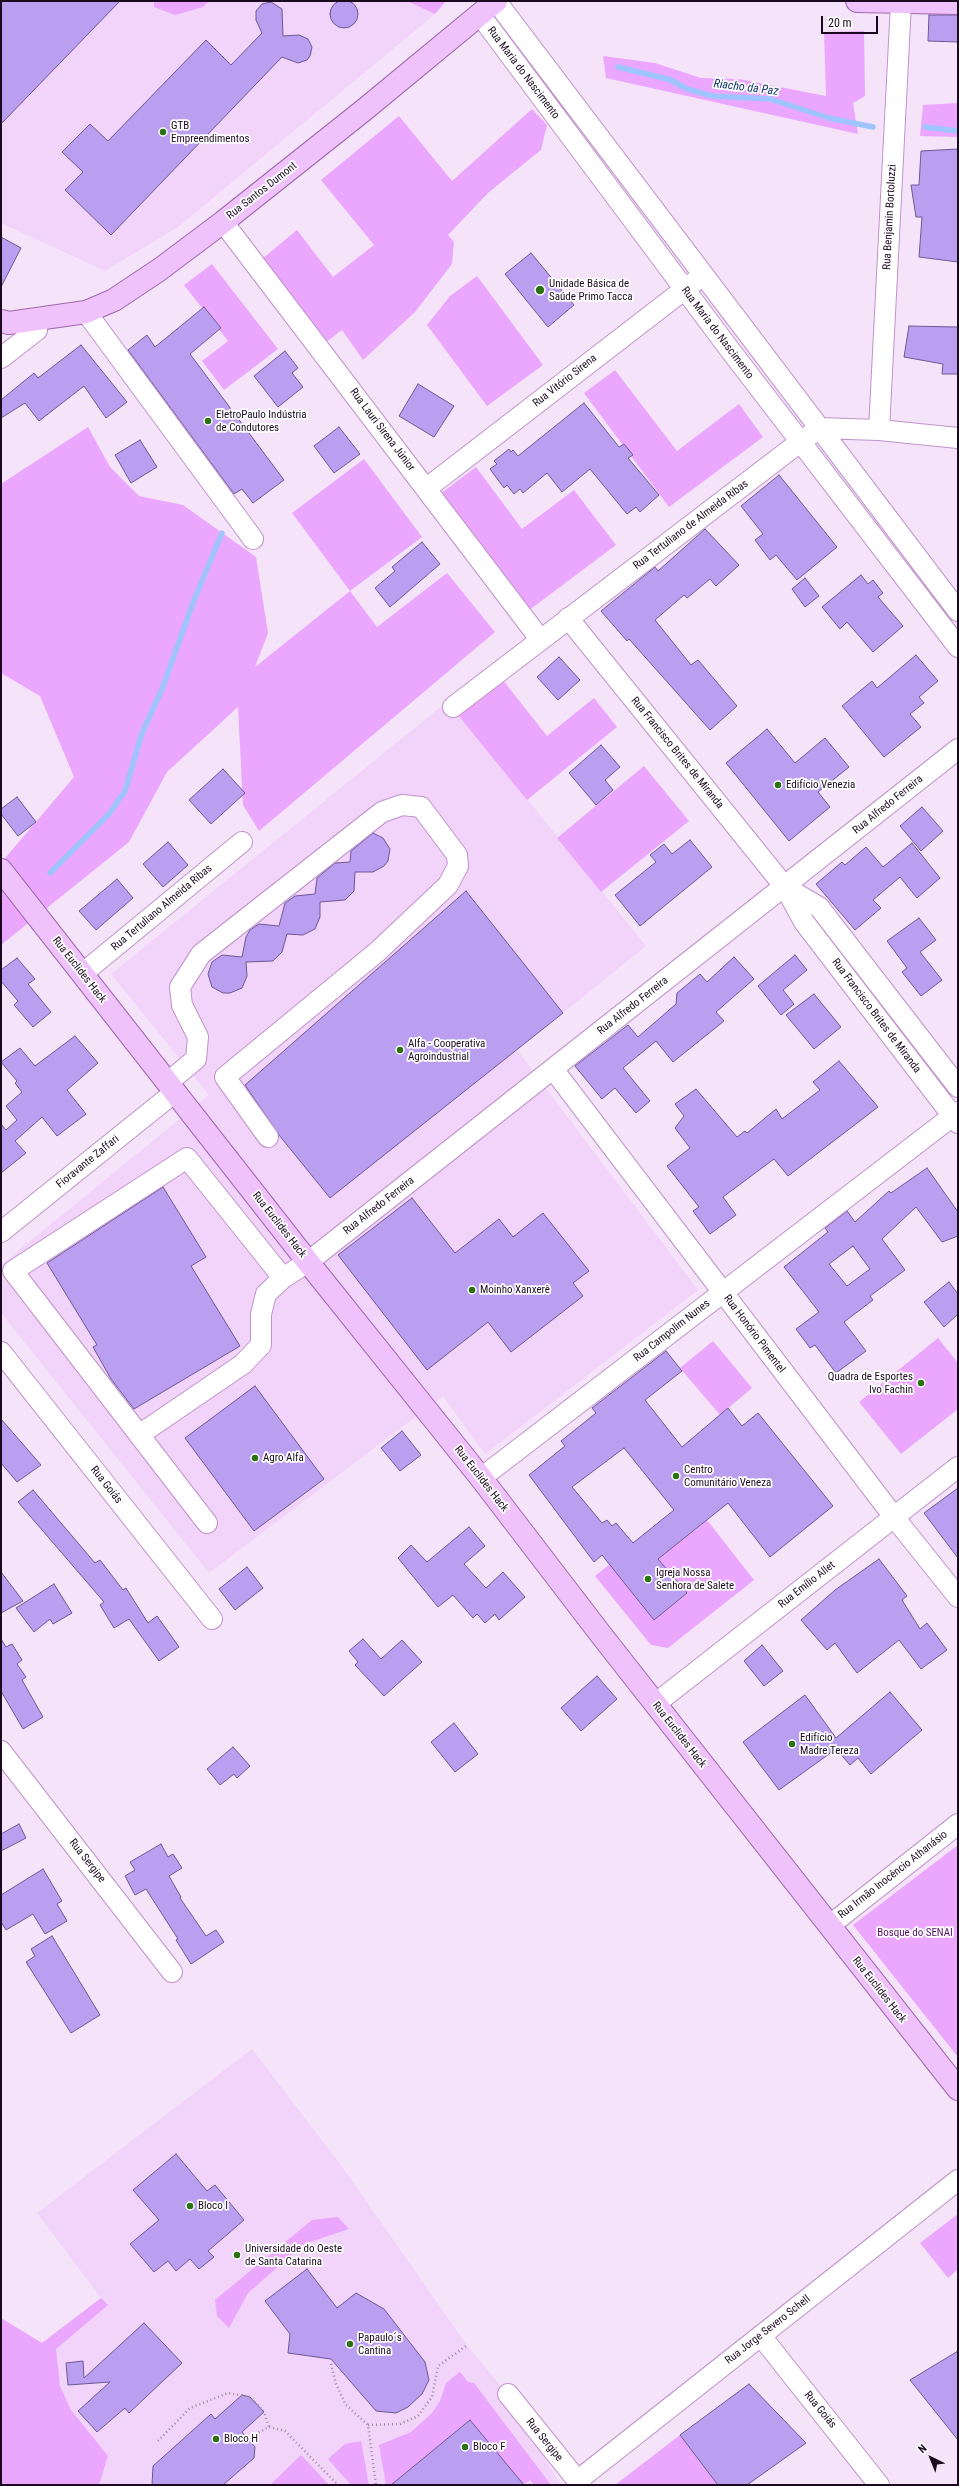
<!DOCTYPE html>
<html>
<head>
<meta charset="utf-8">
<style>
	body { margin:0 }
	#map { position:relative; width:959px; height:2486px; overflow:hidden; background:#f5e3fa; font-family:"Roboto Condensed",sans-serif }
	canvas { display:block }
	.frame { position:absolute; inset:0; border:2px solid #1b0a1f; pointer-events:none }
	.north { position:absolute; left:911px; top:2438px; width:40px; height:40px; -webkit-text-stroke:3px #fff; paint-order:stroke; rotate:317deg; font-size:11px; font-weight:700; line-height:16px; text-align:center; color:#1b0a1f }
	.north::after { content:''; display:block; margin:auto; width:14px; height:18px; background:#1b0a1f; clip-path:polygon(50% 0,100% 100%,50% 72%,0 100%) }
	.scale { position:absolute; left:821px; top:16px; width:57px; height:18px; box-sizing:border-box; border:2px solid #1b0a1f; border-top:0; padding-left:5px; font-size:12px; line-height:14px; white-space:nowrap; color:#1b0a1f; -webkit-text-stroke:3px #fff; paint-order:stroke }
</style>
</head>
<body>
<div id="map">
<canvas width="959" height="2486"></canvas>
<div class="frame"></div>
<div class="north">N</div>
<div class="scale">20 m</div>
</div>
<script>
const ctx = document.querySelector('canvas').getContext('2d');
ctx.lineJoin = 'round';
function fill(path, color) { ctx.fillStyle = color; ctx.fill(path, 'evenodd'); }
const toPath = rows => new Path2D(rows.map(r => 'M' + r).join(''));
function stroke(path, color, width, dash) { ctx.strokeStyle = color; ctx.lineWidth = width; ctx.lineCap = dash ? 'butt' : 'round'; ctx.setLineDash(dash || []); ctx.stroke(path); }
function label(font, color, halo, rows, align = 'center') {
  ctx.font = font + ' "Roboto Condensed",sans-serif'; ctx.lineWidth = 3.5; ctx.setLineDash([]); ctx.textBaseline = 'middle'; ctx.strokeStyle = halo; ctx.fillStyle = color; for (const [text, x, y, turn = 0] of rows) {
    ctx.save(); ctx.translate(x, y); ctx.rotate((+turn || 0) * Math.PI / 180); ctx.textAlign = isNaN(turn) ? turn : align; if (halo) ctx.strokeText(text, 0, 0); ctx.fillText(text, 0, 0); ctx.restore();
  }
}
fill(toPath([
	[1,1,407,1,435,14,178,227,105,271,1,223],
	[448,701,646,946,517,1050,698,1290,485,1454,443,1396,209,1573,1,1313,1,1265,209,1095,111,974],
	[252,2049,343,2168,466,2344,503,2389,561,2485,54,2485,1,2374,101,2298,37,2213]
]), '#f2d3fa');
fill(toPath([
	[154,1,209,1,203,7,175,15,154,7],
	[407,1,446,1,435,14],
	[864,31,865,96,853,103,858,134,606,78,603,56,655,63,701,78,739,79,826,96,824,32],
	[958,103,958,137,920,136,923,105],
	[532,109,547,125,541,150,489,192,448,235,454,242,452,264,415,312,363,360,342,330,325,343,262,259,297,230,333,277,374,245,321,180,399,116,452,181],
	[212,264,278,349,224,390,202,361,228,341,184,285],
	[477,276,543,365,487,406,427,325,450,296],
	[615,370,677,451,739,404,763,437,669,507,584,393],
	[88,427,110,467,139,496,183,505,256,557,268,633,255,667,350,591,292,513,364,459,422,537,350,591,377,627,447,573,495,632,259,831,243,805,238,707,167,772,129,842,1,945,1,863,74,777,40,696,1,673,1,484],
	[476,467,522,529,574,490,616,545,528,611,440,494],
	[502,679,547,736,594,698,617,727,527,800,458,715],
	[644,766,689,821,601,892,557,838],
	[938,1338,958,1363,958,1409,901,1454,859,1402],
	[713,1341,752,1388,720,1415,680,1368],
	[707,1520,754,1580,668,1648,651,1645,595,1576,610,1564,654,1620,687,1593,658,1559],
	[958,1845,958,2057,853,1925],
	[958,2214,958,2269,948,2278,920,2243],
	[338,2217,349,2229,304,2244,248,2293,229,2328,217,2316,215,2300,312,2220],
	[101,2298,108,2305,56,2349,60,2386,71,2410,108,2456,99,2485,1,2485,1,2318,42,2343],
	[460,2372,468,2382,474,2383,551,2485,534,2485,530,2480,523,2485,470,2420,398,2479,402,2485,386,2485,379,2445,411,2432,432,2413,440,2401,446,2383],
	[680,2435,718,2485,615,2485],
	[361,2441,369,2485,351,2485,328,2459,345,2444],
	[301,2455,329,2485,270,2485]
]), '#eba7fd');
stroke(toPath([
	[618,67,671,80,687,89,712,96,770,99,829,118,873,127],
	[925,127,958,131],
	[50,873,109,814,125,791,142,733,162,689,194,600,222,533]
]), '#a0c4fd', 5.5);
const building = toPath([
	'330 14a14 14 0 1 1 28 0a14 14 0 1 1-28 0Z',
	[1,1,120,1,1,124,1,1],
	[271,2,282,9,283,36,299,35,308,39,312,47,310,56,307,60,298,63,282,57,111,235,65,190,83,172,62,152,90,124,108,141,206,40,231,65,262,33,256,20,256,11,262,4,271,2],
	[929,15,958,15,958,42,928,41,929,15],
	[958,149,958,262,919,257,922,217,916,217,911,185,919,185,921,151,958,149],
	[1,237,21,248,1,287,1,237],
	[531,253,574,305,548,327,505,274,531,253],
	[204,307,221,328,190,354,284,480,253,503,242,489,234,494,128,350,147,335,155,347,204,307],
	[909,326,958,327,958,374,942,374,943,364,904,357,909,326],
	[81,345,127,402,106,418,84,386,39,421,25,403,1,418,1,400,34,373,38,378,81,345],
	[285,351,298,368,292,373,303,387,278,407,254,376,285,351],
	[418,384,454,406,434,437,399,416,418,384],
	[584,403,619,447,624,444,633,455,628,458,659,495,640,512,636,507,627,514,590,469,562,492,547,473,523,493,520,489,514,494,507,485,504,488,490,469,497,464,494,461,509,449,511,452,513,450,518,456,584,403],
	[339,427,360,454,334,473,314,446,339,427],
	[140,440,157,467,131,483,115,455,140,440],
	[779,475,837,547,797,580,776,555,770,560,755,540,763,534,741,506,779,475],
	[705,529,739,565,716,586,710,579,687,598,684,595,655,620,691,665,698,660,737,706,710,730,629,639,627,641,601,611,655,567,658,571,705,529],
	[422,542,440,564,390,607,375,588,395,571,392,567,422,542],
	[861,575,868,584,873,580,883,593,878,597,903,626,873,652,847,622,840,629,822,607,861,575],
	[805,578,819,596,805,607,792,589,805,578],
	[916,655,938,681,919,697,924,703,910,714,921,727,884,757,842,706,872,681,877,688,916,655],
	[559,657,580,680,558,700,537,677,559,657],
	[767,729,795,763,825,738,849,767,818,792,830,807,789,841,726,763,767,729],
	[601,745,620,767,605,780,613,790,596,805,569,773,601,745],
	[223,769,245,793,211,824,189,800,223,769],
	[17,797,36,822,18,836,1,814,1,809,17,797],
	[922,807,943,831,921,851,900,826,922,807],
	[373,833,383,838,390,849,388,861,384,866,373,872,355,872,354,891,345,900,320,902,320,917,315,929,303,935,287,934,282,952,273,961,246,962,247,976,242,988,230,993,223,993,212,987,208,974,212,962,222,955,242,957,246,937,250,930,259,924,279,926,285,903,295,896,315,894,317,878,335,863,350,862,351,851,373,833],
	[690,840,712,867,640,926,615,895,656,862,650,855,664,844,672,854,690,840],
	[168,842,188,865,163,887,143,864,168,842],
	[912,843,940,878,917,898,900,877,873,900,881,908,855,930,816,884,842,862,845,865,866,847,883,867,912,843],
	[117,879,133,898,96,930,79,911,117,879],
	[466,891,563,1013,330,1198,279,1135,245,1085,466,891],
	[919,918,936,940,920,952,942,980,921,996,902,972,907,968,887,941,919,918],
	[795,955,807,970,783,990,794,1004,781,1015,758,986,795,955],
	[734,957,754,979,716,1012,724,1021,673,1062,656,1041,623,1068,650,1101,636,1113,615,1088,602,1099,575,1066,628,1025,638,1037,676,1004,677,993,700,974,707,982,734,957],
	[17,958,35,979,28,984,51,1012,33,1027,14,1005,18,1001,1,981,1,970,17,958],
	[814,994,841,1027,814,1049,786,1015,814,994],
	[75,1036,98,1063,67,1090,86,1114,57,1136,42,1117,15,1141,26,1153,1,1173,1,1124,6,1130,17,1120,6,1106,22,1092,15,1083,17,1081,1,1062,20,1048,35,1066,75,1036],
	[839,1061,878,1107,788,1176,774,1159,723,1197,736,1215,710,1234,693,1211,699,1207,667,1166,690,1148,675,1128,684,1116,675,1104,696,1089,737,1137,745,1131,747,1133,776,1109,782,1119,820,1090,813,1082,839,1061],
	[927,1168,958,1212,958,1236,942,1242,916,1207,882,1239,905,1270,870,1296,873,1300,844,1322,866,1351,836,1373,815,1345,810,1348,796,1329,819,1312,784,1267,828,1232,825,1228,847,1211,855,1222,889,1191,891,1193,927,1168],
	[853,1246,870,1269,847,1286,829,1264,853,1246],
	[163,1187,206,1257,191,1266,240,1346,134,1409,111,1379,93,1347,97,1345,47,1263,163,1187],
	[412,1198,455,1253,499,1219,513,1237,543,1213,589,1271,573,1283,583,1296,511,1352,488,1322,427,1370,338,1255,412,1198],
	[949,1282,958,1294,958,1314,944,1327,924,1302,949,1282],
	[666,1351,682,1371,645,1400,682,1447,728,1408,742,1426,758,1413,833,1506,770,1557,728,1503,658,1559,687,1593,654,1620,602,1555,594,1562,529,1475,565,1446,561,1441,596,1413,592,1408,666,1351],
	[624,1448,674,1510,633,1543,616,1523,612,1526,607,1520,602,1523,572,1487,624,1448],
	[255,1386,324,1479,254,1531,185,1438,255,1386],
	[1,1419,41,1465,17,1482,1,1463,1,1419],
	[402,1431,421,1455,400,1471,381,1448,402,1431],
	[958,1488,958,1558,924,1513,958,1488],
	[33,1490,95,1563,100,1560,123,1590,126,1588,148,1623,157,1616,179,1647,159,1661,129,1619,114,1628,100,1605,104,1602,18,1502,33,1490],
	[469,1527,485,1546,464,1564,486,1588,503,1572,525,1597,499,1620,495,1614,485,1623,477,1614,473,1618,453,1595,438,1607,398,1558,411,1545,427,1562,469,1527],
	[879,1559,907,1596,902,1600,920,1629,927,1623,947,1650,921,1669,899,1640,857,1673,835,1643,827,1650,801,1620,835,1590,879,1559],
	[247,1567,263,1588,235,1610,219,1589,247,1567],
	[1,1572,23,1601,1,1613,1,1572],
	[54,1584,72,1613,53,1624,50,1619,34,1632,16,1608,54,1584],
	[1,1639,6,1647,12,1644,22,1660,17,1664,26,1677,22,1680,43,1717,23,1729,1,1691,1,1639],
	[363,1639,381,1659,402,1640,422,1662,384,1696,355,1665,358,1662,349,1651,363,1639],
	[762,1645,783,1671,764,1686,744,1661,762,1645],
	[597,1676,617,1699,581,1731,561,1708,597,1676],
	[890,1692,922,1730,871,1774,858,1758,850,1765,836,1749,779,1790,743,1742,805,1695,836,1738,890,1692],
	[454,1723,478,1754,455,1772,431,1742,454,1723],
	[233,1747,250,1766,237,1778,234,1774,220,1785,207,1769,233,1747],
	[19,1824,26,1838,1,1851,1,1834,19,1824],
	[161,1844,168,1857,173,1854,182,1868,169,1876,181,1897,180,1898,206,1936,216,1930,224,1942,191,1964,176,1940,178,1939,146,1889,135,1895,125,1876,135,1870,130,1862,161,1844],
	[43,1869,62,1901,57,1904,67,1921,45,1934,33,1914,6,1930,1,1922,1,1895,43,1869],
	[52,1936,100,2015,71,2033,26,1962,35,1956,31,1949,52,1936],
	[176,2154,207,2191,215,2185,244,2220,208,2251,214,2257,199,2269,190,2259,176,2271,168,2261,154,2272,130,2244,159,2220,133,2190,176,2154],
	[307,2269,337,2308,356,2293,384,2309,425,2362,429,2380,422,2394,408,2407,396,2413,376,2411,331,2359,288,2353,290,2334,265,2301,307,2269],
	[144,2323,182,2363,129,2413,125,2408,97,2432,78,2411,110,2382,68,2385,66,2363,83,2361,84,2378,144,2323],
	[958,2351,958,2440,910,2380,958,2351],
	[749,2384,806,2443,747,2485,718,2485,680,2435,749,2384],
	[242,2395,250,2397,264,2412,242,2432,255,2447,254,2458,223,2485,152,2485,153,2466,211,2414,215,2419,242,2395],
	[470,2420,524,2485,391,2485,470,2420]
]);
fill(building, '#ba9ef0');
stroke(building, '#6e5994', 1);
const minor = toPath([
	[496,1,958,611],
	[480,15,730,350,958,647],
	[223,222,540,639],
	[86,312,253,539],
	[1,358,37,330,38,318],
	[879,430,901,3],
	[427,488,694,282],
	[568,618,785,887,804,922,958,1123],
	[453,707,800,442,820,428,879,430,958,438],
	[785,887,819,907,958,1087],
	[82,974,242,842],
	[553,1069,894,1517,958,1597],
	[167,1083,196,1059,198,1037,182,1005,180,987,201,954,382,812,402,805,421,807,457,855,458,866,448,885,377,952,225,1077,268,1137],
	[1,1232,175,1092],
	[1,1352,212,1619],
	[139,1435,243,1364,261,1345,261,1314,266,1294,283,1278,308,1262,958,749],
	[481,1478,958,1112],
	[207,1523,13,1271,187,1158,283,1278],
	[655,1704,958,1467],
	[1,1751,172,1972],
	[829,1926,958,1824],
	[761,2336,879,2485],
	[508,2394,581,2485],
	[577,2481,958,2180]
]);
const major = toPath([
	[857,1,958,3],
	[1,321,9,323,86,312,114,300,159,270,223,222,364,110,496,1],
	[1,870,308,1262,481,1478,602,1636,958,2089]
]);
stroke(minor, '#c093cb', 22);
stroke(major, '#9e68ad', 24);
stroke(toPath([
	[331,2364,336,2384,346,2405,368,2425,376,2485],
	[368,2425,400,2424,418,2416,432,2397,438,2366,466,2346],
	[248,2438,269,2427,285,2431,338,2485],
	[158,2441,190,2408,228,2393,250,2397,264,2412,269,2427]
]), '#9d8ca2', 2.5, [1, 3]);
stroke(minor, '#fff', 20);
stroke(major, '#efc2fb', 22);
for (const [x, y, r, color] of [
	[163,132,4,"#2a7111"],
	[540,290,5,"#2a7111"],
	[208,421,4,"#2a7111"],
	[778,785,4,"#2a7111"],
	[400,1050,4,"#2a7111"],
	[472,1290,4,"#2a7111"],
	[921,1383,4,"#2a7111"],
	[255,1458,4,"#2a7111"],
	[676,1476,4,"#2a7111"],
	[648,1579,4,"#2a7111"],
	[792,1744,4,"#2a7111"],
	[190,2206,4,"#2a7111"],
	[237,2255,4,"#2a7111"],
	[350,2344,4,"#2a7111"],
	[216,2439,4,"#2a7111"],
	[465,2447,4,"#2a7111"]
]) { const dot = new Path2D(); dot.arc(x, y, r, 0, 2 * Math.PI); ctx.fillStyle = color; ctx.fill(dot); stroke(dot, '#fff', 1.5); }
label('11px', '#1b0a1f', '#fff', [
	["Rua Maria do Nascimento",523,73,53],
	["Rua Santos Dumont",262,191,-38],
	["Rua Benjamin Bortoluzzi",890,217,-87],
	["Rua Maria do Nascimento",717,333,53],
	["Rua Vitório Sirena",565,381,-38],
	["Rua Lauri Sirena Júnior",382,430,53],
	["Rua Tertuliano de Almeida Ribas",691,525,-37],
	["Rua Francisco Brites de Miranda",677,753,51],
	["Rua Alfredo Ferreira",888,805,-39],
	["Rua Tertuliano Almeida Ribas",162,908,-40],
	["Rua Euclides Hack",79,970,52],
	["Rua Alfredo Ferreira",633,1006,-38],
	["Rua Francisco Brites de Miranda",876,1016,53],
	["Fioravante Zaffari",88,1162,-39],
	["Rua Alfredo Ferreira",379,1206,-38],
	["Rua Euclides Hack",279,1225,52],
	["Rua Campolim Nunes",672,1331,-38],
	["Rua Honório Pimentel",754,1334,53],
	["Rua Euclides Hack",481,1479,52],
	["Rua Goiás",106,1485,52],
	["Rua Emílio Allet",807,1585,-38],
	["Rua Euclides Hack",679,1735,52],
	["Rua Sergipe",87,1861,52],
	["Rua Irmão Inocêncio Athanásio",893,1875,-38],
	["Rua Euclides Hack",879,1990,52],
	["Rua Jorge Severo Schell",768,2330,-38],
	["Rua Goiás",820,2410,51],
	["Rua Sergipe",544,2440,51]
]);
label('11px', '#1b0a1f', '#fff', [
	["GTB",171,126],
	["Empreendimentos",171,139],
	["Unidade Básica de",549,284],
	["Saúde Primo Tacca",549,297],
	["EletroPaulo Indústria",216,415],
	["de Condutores",216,428],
	["Edifício Venezia",786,785],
	["Alfa - Cooperativa",408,1044],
	["Agroindustrial",408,1057],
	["Moinho Xanxerê",480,1290],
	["Quadra de Esportes",913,1377,"right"],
	["Ivo Fachin",913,1390,"right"],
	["Agro Alfa",263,1458],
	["Centro",684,1470],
	["Comunitário Veneza",684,1483],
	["Igreja Nossa",656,1573],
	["Senhora de Salete",656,1586],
	["Edifício",800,1738],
	["Madre Tereza",800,1751],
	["Bloco I",198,2206],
	["Universidade do Oeste",245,2249],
	["de Santa Catarina",245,2262],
	["Papaulo´s",358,2338],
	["Cantina",358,2351],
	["Bloco H",224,2439],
	["Bloco F",473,2447]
], 'left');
label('11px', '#541064', '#fff', [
	["Bosque do SENAI",915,1933]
]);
label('italic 12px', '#123770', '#fff', [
	["Riacho da Paz",746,88,7]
]);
</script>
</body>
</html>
